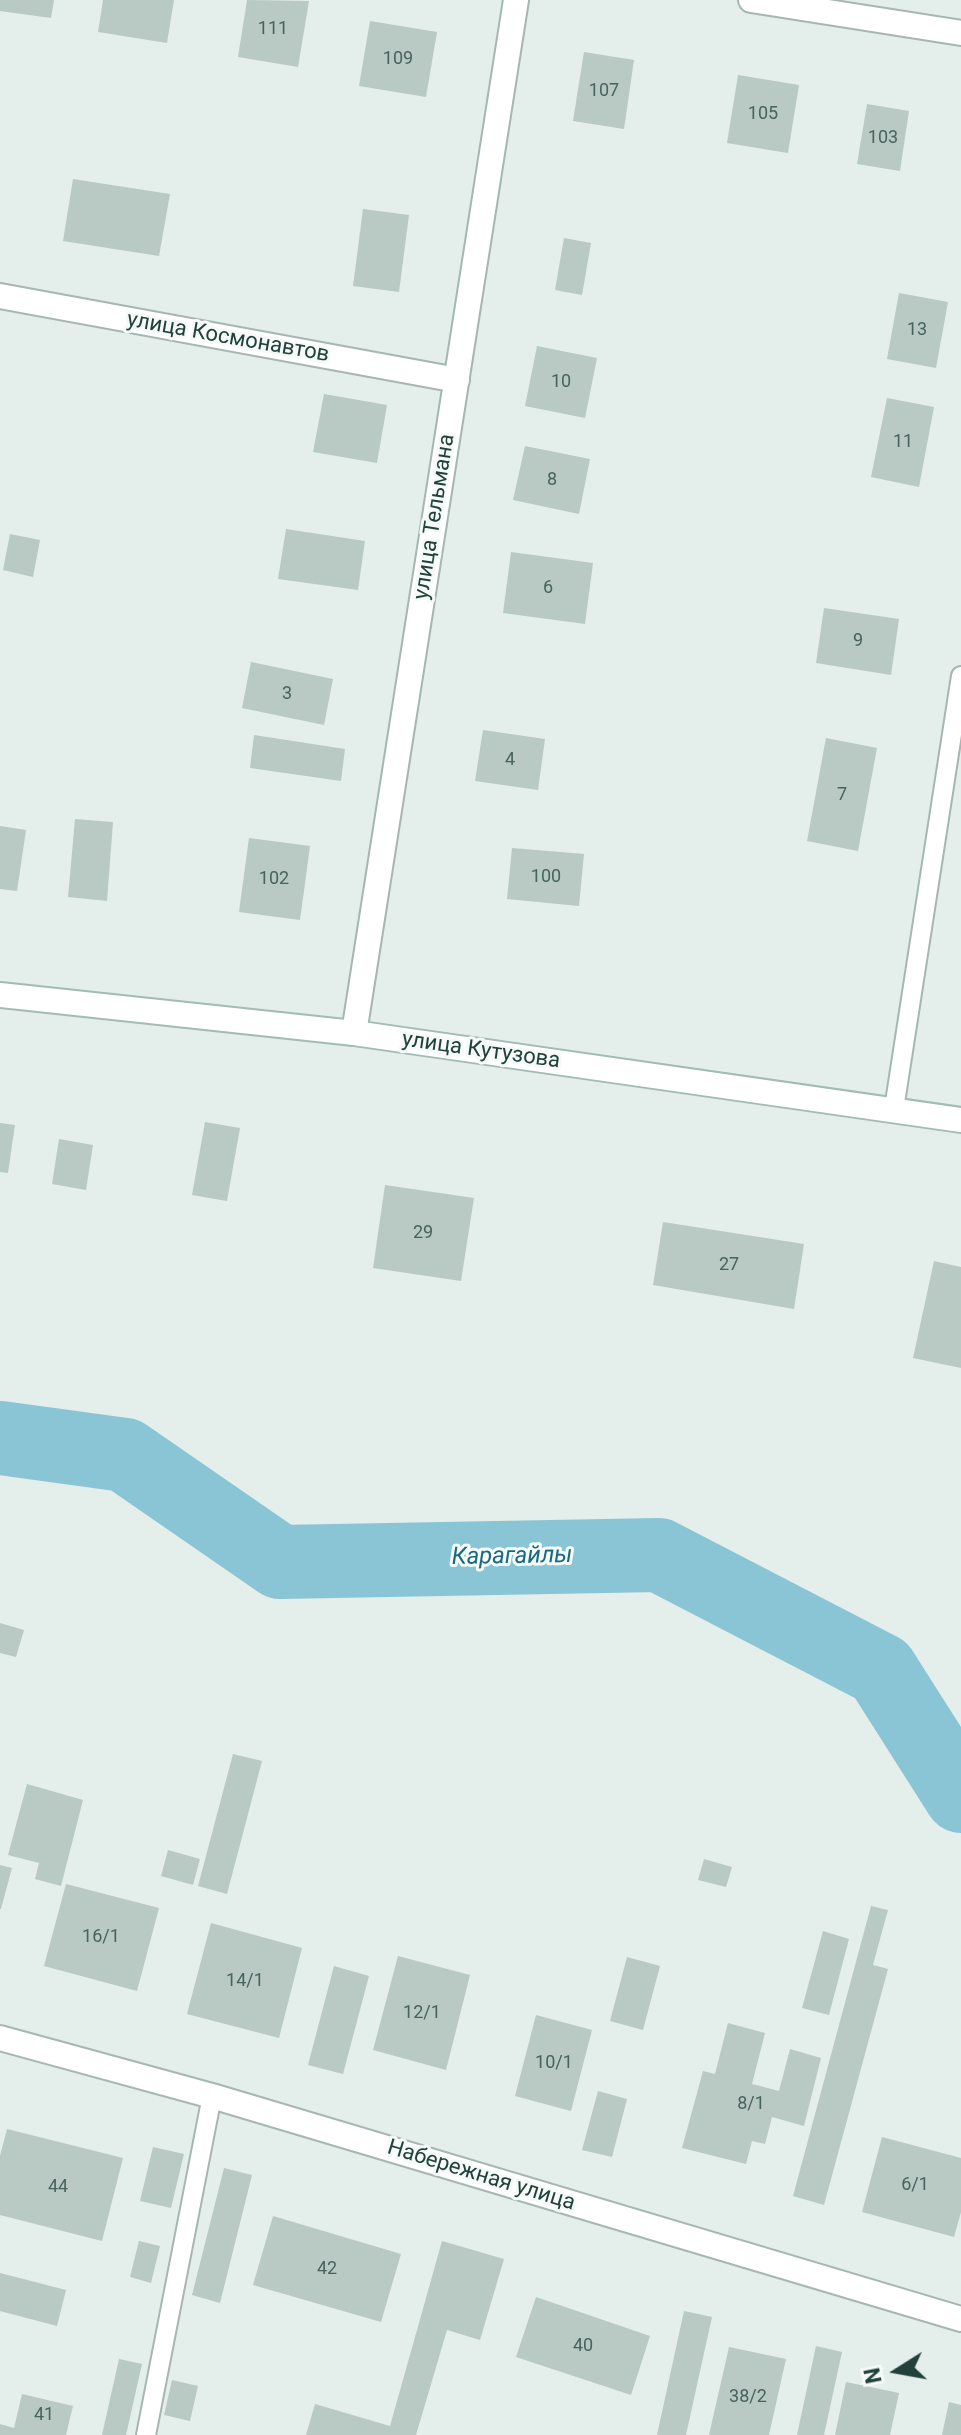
<!DOCTYPE html>
<html>
<head>
<meta charset="utf-8">
<style>
	body { margin:0 }
	#map { position:relative; width:961px; height:2435px; overflow:hidden; background:#e4eeea; font-family:Roboto,sans-serif }
	canvas { display:block }
	.north { position:absolute; left:857px; top:2331px; width:80px; height:80px; -webkit-text-stroke:6px #f5faf8; paint-order:stroke; rotate:259deg; font-size:22px; font-weight:700; line-height:32px; text-align:center; color:#22413b }
	.north::after { content:''; display:block; margin:auto; width:28px; height:36px; background:#22413b; clip-path:polygon(50% 0,100% 100%,50% 72%,0 100%) }
</style>
</head>
<body>
<div id="map">
<canvas width="961" height="2435"></canvas>
<div class="north">N</div>
</div>
<script>
const ctx = document.querySelector('canvas').getContext('2d');
ctx.lineJoin = 'round';
const toPath = rows => new Path2D(rows.map(r => 'M' + r).join(''));
function stroke(path, color, width, dash) { ctx.strokeStyle = color; ctx.lineWidth = width; ctx.lineCap = dash ? 'butt' : 'round'; ctx.setLineDash(dash || []); ctx.stroke(path); }
function fill(path, color) { ctx.fillStyle = color; ctx.fill(path, 'evenodd'); }
function label(font, color, halo, rows, align = 'center') {
  ctx.font = font + ' Roboto,sans-serif'; ctx.lineWidth = 6; ctx.setLineDash([]); ctx.textBaseline = 'middle'; ctx.strokeStyle = halo; ctx.fillStyle = color; for (const [text, x, y, turn = 0] of rows) {
    ctx.save(); ctx.translate(x, y); ctx.rotate((+turn || 0) * Math.PI / 180); ctx.textAlign = isNaN(turn) ? turn : align; if (halo) ctx.strokeText(text, 0, 0); ctx.fillText(text, 0, 0); ctx.restore();
  }
}
stroke(toPath([
	[0,1438,125,1455,280,1562,659,1555,881,1670,961,1796]
]), '#8ac5d6', 74);
fill(toPath([
	[0,0,54,0,51,18,0,11],
	[103,0,174,0,167,43,98,32],
	[247,0,309,1,298,67,238,57],
	[370,21,437,32,426,97,359,86],
	[584,52,634,60,624,129,573,121],
	[738,75,799,85,788,153,727,143],
	[867,104,909,111,900,171,857,164],
	[73,179,170,194,159,256,63,241],
	[363,209,409,215,399,292,353,286],
	[564,238,591,243,582,295,555,290],
	[899,293,948,302,936,368,887,359],
	[537,346,597,358,585,418,525,406],
	[324,394,387,405,377,463,313,452],
	[887,398,934,407,919,487,871,477],
	[525,446,590,459,579,514,513,500],
	[286,529,365,541,358,590,278,579],
	[10,534,40,540,33,577,3,570],
	[511,552,593,563,585,624,503,613],
	[824,608,899,619,891,675,816,663],
	[251,662,333,679,324,725,242,708],
	[483,730,545,739,538,790,475,781],
	[254,735,345,749,341,781,250,768],
	[826,738,877,748,858,851,807,841],
	[75,819,113,822,107,901,68,897],
	[0,826,26,830,17,891,0,889],
	[249,838,310,846,300,920,239,912],
	[512,848,584,854,579,906,507,899],
	[205,1122,240,1128,227,1201,192,1195],
	[0,1123,15,1125,8,1173,0,1172],
	[59,1139,93,1145,86,1190,52,1184],
	[385,1185,474,1198,461,1281,373,1268],
	[663,1222,804,1244,794,1309,653,1285],
	[934,1261,961,1267,961,1368,913,1358],
	[0,1623,24,1630,16,1657,0,1653],
	[233,1754,262,1761,227,1894,198,1886],
	[27,1784,83,1800,61,1886,35,1879,39,1863,8,1855],
	[168,1850,200,1859,193,1885,161,1876],
	[704,1859,732,1867,726,1887,698,1880],
	[0,1865,12,1868,1,1909,0,1909],
	[66,1884,159,1908,137,1991,44,1966],
	[871,1906,888,1910,873,1965,888,1969,824,2205,793,2196],
	[211,1923,302,1948,279,2038,187,2014],
	[823,1931,849,1939,829,2015,802,2008],
	[398,1956,470,1975,446,2070,373,2050],
	[627,1957,660,1966,643,2030,610,2021],
	[334,1966,369,1976,343,2074,308,2065],
	[536,2015,592,2030,571,2111,515,2096],
	[728,2023,765,2033,752,2084,779,2091,790,2049,821,2058,804,2126,772,2117,765,2144,752,2141,746,2164,682,2148,703,2071,715,2074],
	[598,2091,627,2099,612,2157,582,2150],
	[7,2129,123,2158,102,2241,0,2215,0,2156],
	[882,2137,961,2158,961,2212,954,2237,862,2212],
	[153,2147,184,2154,171,2208,140,2201],
	[224,2168,252,2175,220,2303,192,2295],
	[273,2216,401,2254,381,2322,253,2285],
	[139,2241,160,2246,151,2283,130,2277],
	[442,2241,504,2259,480,2340,447,2330,416,2435,306,2435,315,2404,390,2426],
	[0,2273,66,2290,57,2326,0,2311],
	[536,2297,650,2336,631,2395,516,2357],
	[684,2311,712,2317,686,2435,657,2435],
	[816,2346,842,2352,824,2435,797,2435],
	[729,2347,786,2359,769,2435,709,2435],
	[119,2359,142,2364,126,2435,102,2435],
	[172,2380,198,2386,190,2421,164,2415],
	[846,2382,899,2393,890,2435,835,2435],
	[22,2394,73,2406,66,2435,0,2435,0,2424,14,2428],
	[949,2402,961,2405,961,2435,942,2435]
]), '#b9c9c4');
const service = toPath([
	[894,1109,961,676],
	[146,2435,212,2096]
]);
const minor = toPath([
	[751,0,961,33],
	[0,296,457,380],
	[354,1033,516,0],
	[0,2038,212,2096,961,2319]
]);
const secondary = toPath([
	[0,995,354,1033,961,1120]
]);
stroke(service, '#a6b7b2', 22);
stroke(minor, '#a6b7b2', 28);
stroke(secondary, '#a2bbb4', 28);
stroke(service, '#fff', 18);
stroke(minor, '#fff', 24);
stroke(secondary, '#fff', 24);
label('18px', '#48635d', null, [
	["111",273,29],
	["109",398,59],
	["107",604,91],
	["105",763,114],
	["103",883,138],
	["13",917,330],
	["10",561,382],
	["11",903,442],
	["8",552,480],
	["6",548,588],
	["9",858,641],
	["3",287,694],
	["4",510,760],
	["7",842,795],
	["100",546,877],
	["102",274,879],
	["29",423,1233],
	["27",729,1265],
	["16/1",101,1937],
	["14/1",245,1981],
	["12/1",422,2013],
	["10/1",554,2063],
	["8/1",751,2104],
	["6/1",915,2185],
	["44",58,2187],
	["42",327,2269],
	["40",583,2346],
	["38/2",748,2397],
	["41",44,2415]
]);
label('22px', '#22413b', '#f5faf8', [
	["улица Космонавтов",228,338,10],
	["улица Тельмана",435,517,-81],
	["улица Кутузова",481,1051,8],
	["Набережная улица",481,2176,17]
]);
label('italic 24px', '#186981', '#f5faf8', [
	["Карагайлы",512,1557,-1]
]);
</script>
</body>
</html>
